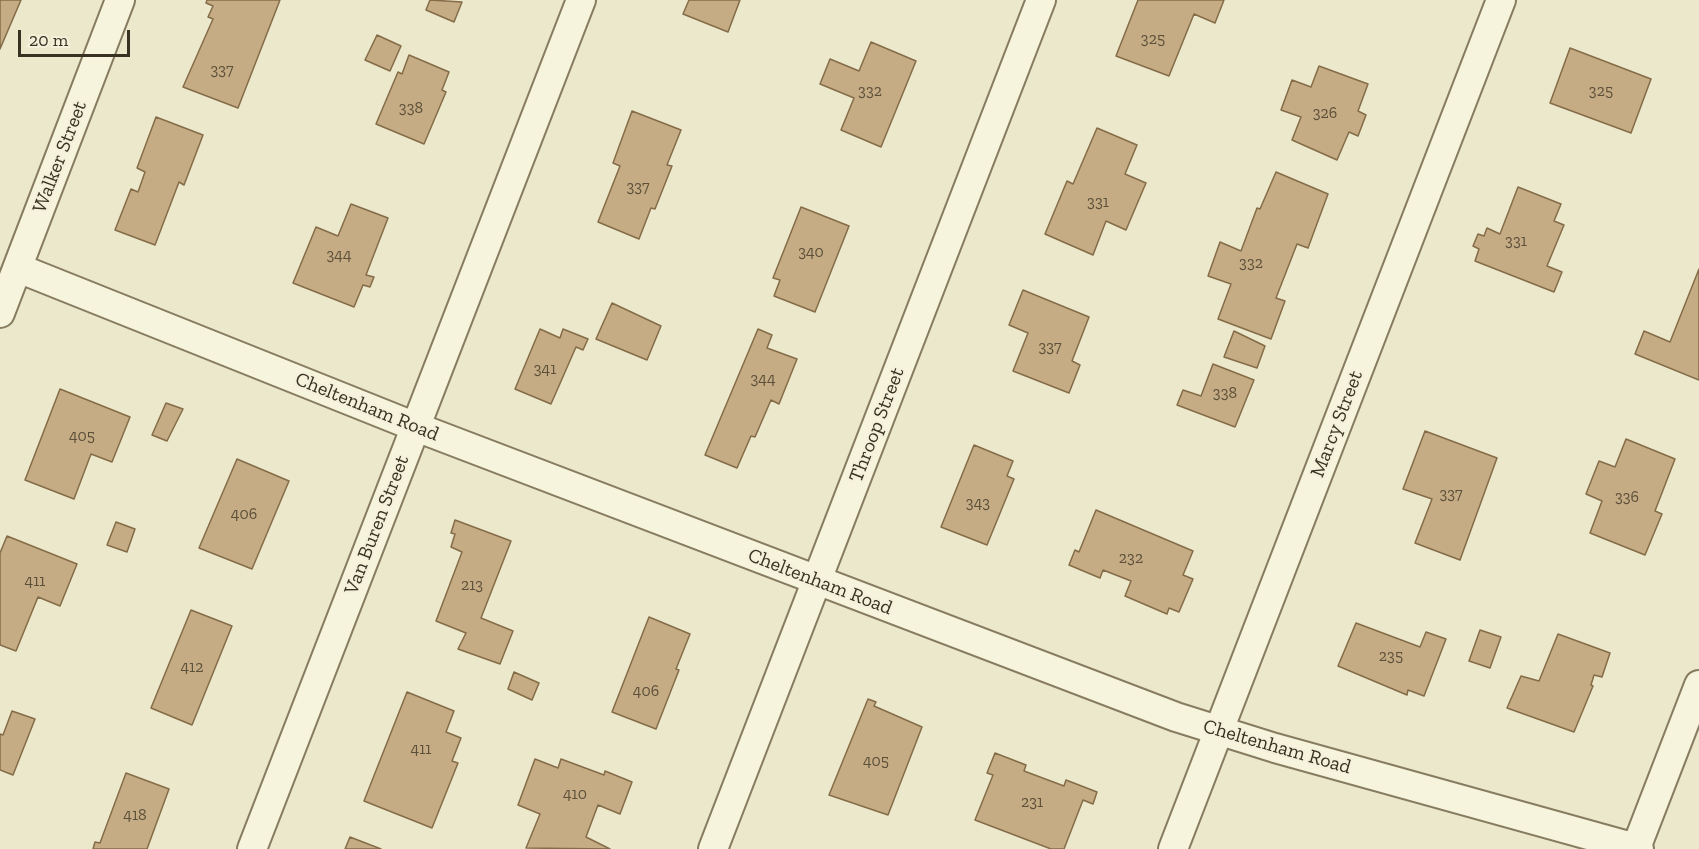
<!DOCTYPE html>
<html>
<head>
<meta charset="utf-8">
<style>
	body { margin:0 }
	#map { position:relative; width:1699px; height:849px; overflow:hidden; background:#ece8cb; font-family:"Zilla Slab",serif }
	canvas { display:block }
	.scale { position:absolute; left:18px; top:30px; width:112px; height:27px; box-sizing:border-box; border:3px solid #393222; border-top:0; padding-left:8px; font-size:18px; line-height:21px; white-space:nowrap; color:#393222; -webkit-text-stroke:4px #f4f1da; paint-order:stroke }
</style>
</head>
<body>
<div id="map">
<canvas width="1699" height="849"></canvas>
<div class="scale">20 m</div>
</div>
<script>
const ctx = document.querySelector('canvas').getContext('2d');
ctx.lineJoin = 'round';
function fill(path, color) { ctx.fillStyle = color; ctx.fill(path, 'evenodd'); }
const toPath = rows => new Path2D(rows.map(r => 'M' + r).join(''));
function stroke(path, color, width, dash) { ctx.strokeStyle = color; ctx.lineWidth = width; ctx.lineCap = dash ? 'butt' : 'round'; ctx.setLineDash(dash || []); ctx.stroke(path); }
function label(font, color, halo, rows, align = 'center') {
  ctx.font = font + ' "Zilla Slab",serif'; ctx.lineWidth = 4.5; ctx.setLineDash([]); ctx.textBaseline = 'middle'; ctx.strokeStyle = halo; ctx.fillStyle = color; for (const [text, x, y, turn = 0] of rows) {
    ctx.save(); ctx.translate(x, y); ctx.rotate((+turn || 0) * Math.PI / 180); ctx.textAlign = isNaN(turn) ? turn : align; if (halo) ctx.strokeText(text, 0, 0); ctx.fillText(text, 0, 0); ctx.restore();
  }
}
const building = toPath([
	[0,0,21,0,0,49,0,0],
	[207,0,280,0,238,108,183,87,213,19,208,17,213,6,206,3,207,0],
	[430,0,462,2,454,22,426,10,430,0],
	[689,0,740,0,728,32,683,14,689,0],
	[1138,0,1224,0,1215,23,1194,14,1169,76,1116,56,1138,0],
	[377,35,401,46,390,71,365,60,377,35],
	[871,42,916,61,881,147,841,130,854,98,820,84,830,59,859,71,871,42],
	[1570,48,1651,79,1631,133,1550,103,1570,48],
	[409,55,449,72,442,90,446,92,424,144,376,124,398,72,402,74,409,55],
	[1319,66,1368,84,1358,111,1366,115,1358,136,1349,132,1337,160,1292,140,1301,117,1281,110,1292,80,1311,87,1319,66],
	[632,111,681,130,667,165,672,166,655,209,651,208,639,239,598,222,620,166,613,163,632,111],
	[156,117,203,135,184,185,179,182,155,245,115,230,131,189,138,192,145,172,137,168,156,117],
	[1097,128,1137,145,1125,174,1146,183,1126,230,1106,221,1093,255,1045,234,1067,181,1073,184,1097,128],
	[1276,172,1328,194,1308,248,1297,244,1276,298,1285,301,1271,339,1218,319,1231,284,1208,276,1220,242,1241,251,1257,208,1260,209,1276,172],
	[1518,187,1561,204,1554,221,1564,225,1547,266,1562,272,1554,292,1475,261,1479,249,1473,246,1478,234,1484,236,1487,228,1500,234,1518,187],
	[351,204,388,218,366,275,374,277,370,287,363,285,354,307,293,283,316,227,338,236,351,204],
	[801,207,849,226,815,312,774,296,780,280,773,278,801,207],
	[1699,269,1699,380,1635,354,1644,331,1670,342,1699,269],
	[1023,290,1089,317,1072,361,1080,365,1069,393,1013,371,1028,333,1009,325,1023,290],
	[612,303,661,326,647,360,596,339,612,303],
	[540,329,560,338,563,329,588,339,583,350,576,347,551,404,515,389,540,329],
	[758,329,772,335,767,348,797,359,779,404,771,400,755,437,751,436,737,468,705,455,758,329],
	[1234,331,1265,346,1257,368,1224,357,1234,331],
	[1213,364,1254,380,1235,427,1177,405,1183,390,1201,396,1213,364],
	[60,389,130,417,112,462,91,454,74,499,25,480,60,389],
	[166,403,183,409,167,441,152,435,166,403],
	[1425,431,1497,458,1460,560,1415,543,1432,499,1403,489,1425,431],
	[1626,439,1675,459,1655,511,1662,514,1645,555,1590,533,1602,501,1586,494,1599,461,1615,467,1626,439],
	[974,445,1013,461,1007,476,1014,479,987,545,941,527,974,445],
	[237,459,289,481,252,569,199,548,237,459],
	[1096,510,1193,551,1183,575,1193,579,1179,612,1169,608,1167,614,1125,596,1131,581,1103,570,1100,578,1069,565,1075,550,1079,552,1096,510],
	[455,520,511,541,481,618,513,631,500,664,458,649,466,633,436,621,462,552,451,547,455,534,451,533,455,520],
	[116,522,135,529,127,552,107,545,116,522],
	[7,536,77,564,60,606,38,597,16,651,0,645,0,553,7,536],
	[191,610,232,626,192,725,151,708,191,610],
	[649,617,690,634,676,669,679,670,656,729,612,712,649,617],
	[1356,623,1420,647,1426,632,1446,639,1424,696,1408,690,1407,695,1338,666,1356,623],
	[1480,630,1501,637,1490,668,1469,661,1480,630],
	[1558,634,1610,653,1602,677,1594,675,1591,685,1593,686,1574,732,1507,708,1521,676,1539,681,1558,634],
	[514,672,539,683,532,700,508,689,514,672],
	[407,692,454,711,446,732,461,738,452,761,458,763,432,828,364,801,407,692],
	[868,699,876,702,874,706,922,727,888,815,829,795,868,699],
	[12,711,35,719,13,775,0,770,0,734,3,735,12,711],
	[995,753,1026,765,1024,771,1064,786,1066,780,1097,792,1093,804,1083,800,1064,849,1051,849,975,820,993,775,987,773,995,753],
	[535,759,558,768,561,759,604,775,605,771,632,782,620,814,598,805,586,837,610,849,526,848,540,814,518,805,535,759],
	[126,773,169,789,147,849,93,849,95,842,100,843,126,773],
	[350,837,381,849,345,849,350,837]
]);
fill(building, '#c6ac84');
stroke(building, '#846c48', 1.5);
const street = toPath([
	[18,268,416,427,1176,717,1275,748,1639,849],
	[0,313,120,0],
	[1636,848,1699,685],
	[252,849,581,0],
	[713,849,1041,0],
	[1173,849,1501,0]
]);
stroke(street, '#877c60', 32);
stroke(street, '#f7f4dd', 28);
label('16px', '#5c503a', null, [
	["325",1153,39],
	["337",222,70],
	["332",870,91],
	["325",1601,91],
	["338",411,108],
	["326",1325,113],
	["337",638,187],
	["331",1098,202],
	["331",1516,241],
	["340",811,252],
	["344",339,255],
	["332",1251,263],
	["337",1050,347],
	["341",545,369],
	["344",763,379],
	["338",1225,393],
	["405",82,436],
	["337",1451,494],
	["336",1627,497],
	["343",978,503],
	["406",244,514],
	["232",1131,558],
	["411",35,581],
	["213",472,585],
	["235",1391,656],
	["412",192,667],
	["406",646,691],
	["411",421,749],
	["405",876,761],
	["410",575,794],
	["231",1032,802],
	["418",135,815]
]);
label('20px', '#393222', '#f4f1da', [
	["Walker Street",60,157,-69],
	["Cheltenham Road",367,407,22],
	["Marcy Street",1337,424,-69],
	["Throop Street",877,425,-69],
	["Van Buren Street",377,525,-69],
	["Cheltenham Road",820,582,21],
	["Cheltenham Road",1277,747,16]
]);
</script>
</body>
</html>
